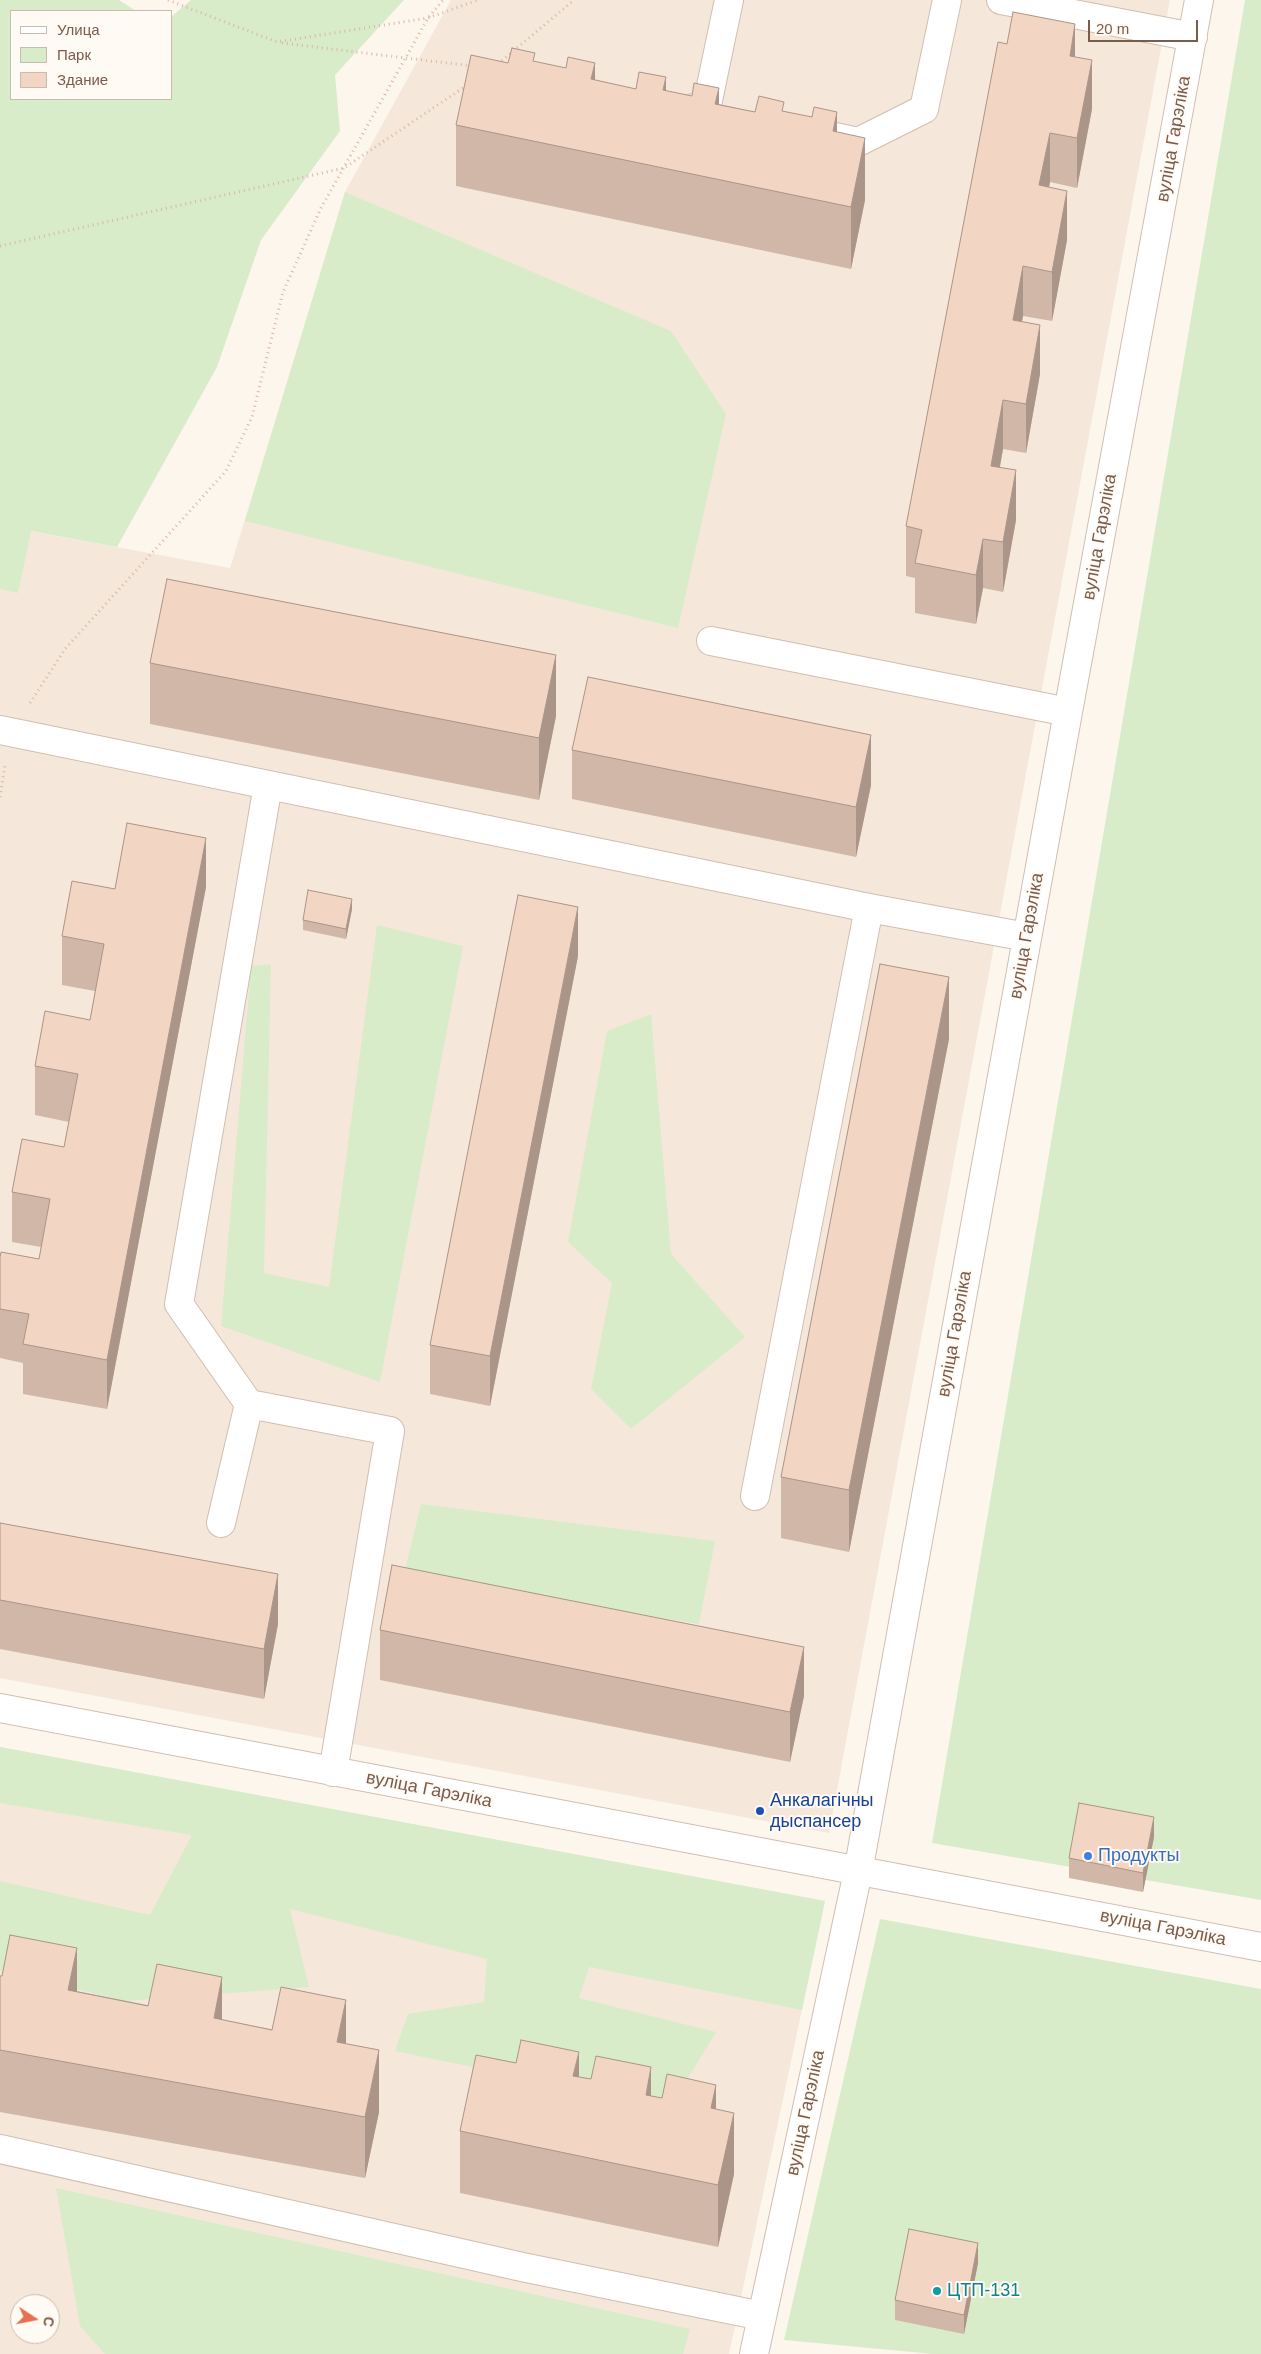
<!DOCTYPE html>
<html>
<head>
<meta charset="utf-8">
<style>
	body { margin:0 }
	#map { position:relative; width:1261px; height:2354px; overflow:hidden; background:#fdf6ec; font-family:Arial,sans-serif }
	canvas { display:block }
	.legend { position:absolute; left:10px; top:10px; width:162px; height:90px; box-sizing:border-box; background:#fffaf3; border:1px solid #cabbb1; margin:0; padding:6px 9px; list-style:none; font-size:15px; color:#7a5c4d }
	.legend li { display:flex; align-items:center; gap:10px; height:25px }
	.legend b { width:25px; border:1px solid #cabbb1 }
	.north { position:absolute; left:10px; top:2294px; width:50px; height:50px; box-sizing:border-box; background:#fffaf3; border:1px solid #cabbb1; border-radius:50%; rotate:101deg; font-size:14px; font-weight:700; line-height:20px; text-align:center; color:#7a5c4d }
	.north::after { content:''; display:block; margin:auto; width:18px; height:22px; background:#e76f51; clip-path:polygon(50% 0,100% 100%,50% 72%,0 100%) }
	.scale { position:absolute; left:1088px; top:20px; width:110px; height:22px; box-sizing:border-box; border:2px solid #7a5c4d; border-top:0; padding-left:6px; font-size:15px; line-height:18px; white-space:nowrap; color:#7a5c4d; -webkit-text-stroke:4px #fffaf3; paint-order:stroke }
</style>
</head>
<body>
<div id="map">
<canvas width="1261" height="2354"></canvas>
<ul class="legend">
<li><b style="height:6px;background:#fff"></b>Улица</li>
<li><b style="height:14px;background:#d8ecc9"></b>Парк</li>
<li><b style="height:14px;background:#f3d5c3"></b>Здание</li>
</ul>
<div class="north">С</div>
<div class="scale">20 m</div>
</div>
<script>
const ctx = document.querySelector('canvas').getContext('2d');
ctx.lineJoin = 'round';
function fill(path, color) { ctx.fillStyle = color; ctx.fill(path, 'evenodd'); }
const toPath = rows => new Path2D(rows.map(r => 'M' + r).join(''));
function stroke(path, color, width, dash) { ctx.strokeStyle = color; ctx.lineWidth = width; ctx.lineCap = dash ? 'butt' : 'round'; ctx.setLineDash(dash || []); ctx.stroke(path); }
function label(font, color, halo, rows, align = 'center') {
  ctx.font = font + ' Arial,sans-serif'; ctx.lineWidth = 4; ctx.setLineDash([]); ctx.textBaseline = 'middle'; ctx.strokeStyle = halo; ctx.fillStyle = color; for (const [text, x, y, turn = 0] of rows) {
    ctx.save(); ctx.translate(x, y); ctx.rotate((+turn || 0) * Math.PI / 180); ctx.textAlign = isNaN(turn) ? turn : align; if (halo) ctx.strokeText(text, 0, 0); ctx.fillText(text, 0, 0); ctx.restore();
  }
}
fill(toPath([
	[451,0,1170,0,829,1833,0,1678,0,589,18,592,30,531,230,568,345,192],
	[0,1747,825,1901,729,2354,0,2354],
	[20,2304,50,2304,50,2334,20,2334]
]), '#f5e8da');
fill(toPath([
	[0,0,119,0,136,11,11,11,11,99,171,99,171,17,191,0,404,0,335,75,340,131,261,240,217,367,117,547,31,531,18,593,0,589],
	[1245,0,1261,0,1261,1900,932,1843],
	[345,192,671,331,726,414,678,628,245,521],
	[377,925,463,946,380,1382,221,1326,251,966,271,964,264,1273,329,1287],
	[651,1014,671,1254,745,1337,631,1429,591,1389,612,1283,568,1242,607,1031],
	[421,1504,715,1541,699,1624,404,1574],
	[0,1747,825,1901,802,2010,589,1967,579,1998,716,2032,670,2108,395,2051,408,2014,484,2002,487,1959,290,1909,309,1987,126,2001,0,1971,0,1881,150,1915,192,1835,0,1803],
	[880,1919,1261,1989,1261,2354,934,2354,784,2340],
	[56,2188,690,2329,683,2354,105,2354,80,2326]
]), '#d8ecc9');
const minor = toPath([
	[1001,0,1193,37],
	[693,108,706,110,729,0],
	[830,136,858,142,924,109,947,0],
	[711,641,1068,712],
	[0,730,869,908,755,1496],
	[869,908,1027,937],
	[249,1404,179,1304,268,785],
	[221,1523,249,1404,390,1431,333,1772],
	[0,1708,1261,1947],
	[0,2149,522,2267,762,2316],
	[754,2354,858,1872,1068,712,1199,0]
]);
stroke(minor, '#d1beb0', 30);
stroke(toPath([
	[168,0,277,42,428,18,478,0],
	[282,43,472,66],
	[498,64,574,0],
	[0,246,344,168,466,86],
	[30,703,65,649,226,471,252,417,283,292,321,208,428,18,443,0],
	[0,797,5,765]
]), '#d9b8a5', 3, [1, 4]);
stroke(minor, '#fff', 28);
fill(toPath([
	[1075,57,1092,109,1077,188,1050,182,1049,187,1067,240,1052,321,1023,316,1022,321,1040,374,1026,453,1003,449,1000,467,1016,520,1003,592,983,588,976,624,915,613,915,578,906,576,906,526],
	[535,62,595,80,636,89,666,91,719,104,755,112,784,111,837,132,865,200,851,269,456,186,456,125,508,63],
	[150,663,556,716,539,800,150,724],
	[572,750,871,785,856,857,572,799],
	[206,887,107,1409,23,1394,23,1363,0,1358,0,1257,39,1259,41,1247,12,1242,12,1192,64,1147,69,1122,35,1115,35,1066,90,1020,95,991,62,985,62,936,115,889],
	[352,909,346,939,303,930,303,920],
	[578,956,490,1406,430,1394,430,1345],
	[949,1039,849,1552,781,1538,781,1477],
	[0,1523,278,1624,264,1699,0,1649],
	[380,1630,804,1696,790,1762,380,1680],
	[1154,1837,1143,1892,1069,1878,1069,1858],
	[0,1976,346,2044,379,2112,365,2178,0,2112],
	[579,2077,651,2096,716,2109,734,2174,718,2247,460,2193,460,2131],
	[978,2263,964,2334,895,2320,895,2300]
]), '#d1b7a8');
fill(toPath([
	[1075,24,1075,74,1070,56],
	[1092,60,1092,109,1077,188,1077,138],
	[595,63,595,124,591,79],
	[666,77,666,139,663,90],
	[719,88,719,150,715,104],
	[837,112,837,173,833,131],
	[1050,133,1050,182,1039,235,1039,185],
	[865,138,865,200,851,269,851,207],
	[1067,191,1067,240,1052,321,1052,272],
	[1023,266,1023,316,1013,369,1013,320],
	[1040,325,1040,374,1026,453,1026,404],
	[1003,400,1003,449,991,515,991,466],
	[1016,470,1016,520,1003,592,1003,542],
	[983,539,983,588,976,624,976,575],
	[556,655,556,716,539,800,539,738],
	[871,735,871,785,856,857,856,807],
	[206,838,206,887,107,1409,107,1360],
	[352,899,352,909,346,939,346,929],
	[578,907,578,956,490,1406,490,1356],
	[949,977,949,1039,849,1552,849,1490],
	[278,1574,278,1624,264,1699,264,1649],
	[804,1647,804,1696,790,1762,790,1712],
	[1154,1817,1154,1837,1143,1892,1143,1873],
	[77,1948,77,2010,68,1990],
	[222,1977,222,2038,214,2018],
	[346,2000,346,2062,337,2042],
	[379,2050,379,2112,365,2178,365,2117],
	[579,2052,579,2113,573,2076],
	[651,2067,651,2129,646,2095],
	[716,2085,716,2146,711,2108],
	[734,2113,734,2174,718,2247,718,2185],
	[978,2243,978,2263,964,2334,964,2315]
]), '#aa9588');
const building = toPath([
	[1013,12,1075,24,1070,56,1092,60,1077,138,1050,133,1039,185,1067,191,1052,272,1023,266,1013,320,1040,325,1026,404,1003,400,991,466,1016,470,1003,542,983,539,976,575,915,563,922,530,906,526,998,42,1007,44,1013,12],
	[512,48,535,53,533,61,566,68,568,57,595,63,591,79,636,89,639,72,666,77,663,90,692,96,694,83,719,88,715,104,755,112,759,96,784,102,782,111,812,117,814,107,837,112,833,131,865,138,851,207,456,125,471,55,508,63,512,48],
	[167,579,556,655,539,738,150,663,167,579],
	[588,677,871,735,856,807,572,750,588,677],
	[127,823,206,838,107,1360,23,1344,29,1314,0,1309,0,1257,1,1252,39,1259,50,1199,12,1192,22,1139,64,1147,78,1074,35,1066,45,1011,90,1020,104,944,62,936,72,881,115,889,127,823],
	[308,890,352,899,346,929,303,920,308,890],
	[518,895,578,907,490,1356,430,1345,518,895],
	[880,964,949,977,849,1490,781,1477,880,964],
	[0,1523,278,1574,264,1649,0,1600,0,1523],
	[392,1565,804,1647,790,1712,380,1630,392,1565],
	[1079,1803,1154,1817,1143,1873,1069,1858,1079,1803],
	[10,1935,77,1948,68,1990,148,2006,157,1964,222,1977,214,2018,272,2030,281,1987,346,2000,337,2042,379,2050,365,2117,0,2050,0,1976,2,1976,10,1935],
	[521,2040,579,2052,573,2076,591,2079,596,2056,651,2067,646,2095,662,2098,667,2074,716,2085,711,2108,734,2113,718,2185,460,2131,476,2055,516,2063,521,2040],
	[909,2229,978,2243,964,2315,895,2300,909,2229]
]);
fill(building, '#f3d5c3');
stroke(building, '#aa9588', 1);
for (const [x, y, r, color] of [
	[760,1811,5,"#1a4fb4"],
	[1088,1856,5,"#3f7fe0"],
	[937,2291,5,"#0f9aa8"]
]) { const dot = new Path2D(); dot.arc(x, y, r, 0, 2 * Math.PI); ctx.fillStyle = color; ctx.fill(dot); stroke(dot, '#fffaf3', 2); }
label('18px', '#7a5c4d', '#fffaf3', [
	["вуліца Гарэліка",1174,139,-80],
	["вуліца Гарэліка",1100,537,-80],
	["вуліца Гарэліка",1027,936,-80],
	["вуліца Гарэліка",955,1334,-80],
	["вуліца Гарэліка",429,1790,11],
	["вуліца Гарэліка",1163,1928,11],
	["вуліца Гарэліка",806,2113,-78]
]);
label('18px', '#164399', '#fffaf3', [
	["Анкалагічны",770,1801],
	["дыспансер",770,1822]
], 'left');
label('18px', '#366cbe', '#fffaf3', [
	["Продукты",1098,1856]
], 'left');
label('18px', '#0d838f', '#fffaf3', [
	["ЦТП-131",947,2291]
], 'left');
</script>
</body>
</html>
